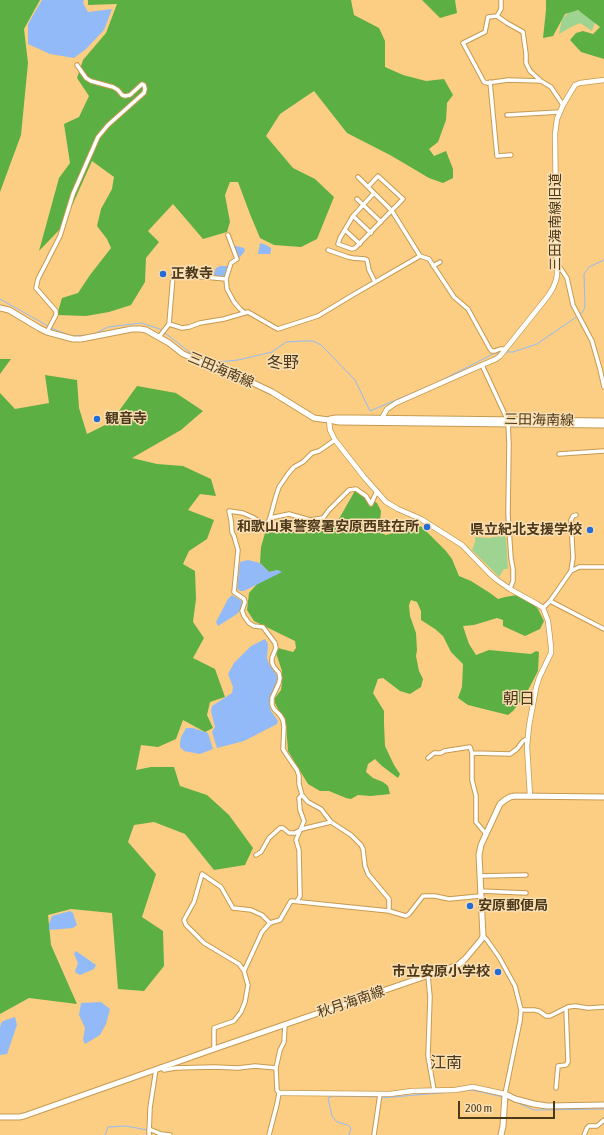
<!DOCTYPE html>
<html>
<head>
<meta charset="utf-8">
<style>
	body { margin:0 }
	#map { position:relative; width:604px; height:1135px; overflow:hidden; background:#fbce83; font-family:"Asap Condensed",sans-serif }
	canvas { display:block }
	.scale { position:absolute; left:458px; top:1101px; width:97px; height:18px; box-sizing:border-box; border:2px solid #4b391a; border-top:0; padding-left:5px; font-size:12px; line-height:14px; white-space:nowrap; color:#4b391a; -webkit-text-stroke:3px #fadfb4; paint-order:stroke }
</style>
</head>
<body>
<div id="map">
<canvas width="604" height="1135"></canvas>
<div class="scale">200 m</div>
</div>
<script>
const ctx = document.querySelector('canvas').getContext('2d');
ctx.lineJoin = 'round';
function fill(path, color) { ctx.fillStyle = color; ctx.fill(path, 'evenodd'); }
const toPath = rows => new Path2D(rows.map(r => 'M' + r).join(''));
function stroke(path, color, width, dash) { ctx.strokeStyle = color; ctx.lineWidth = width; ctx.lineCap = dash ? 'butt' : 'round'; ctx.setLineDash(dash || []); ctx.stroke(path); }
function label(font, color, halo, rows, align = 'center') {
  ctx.font = font + ' "Asap Condensed","Noto Sans JP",sans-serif'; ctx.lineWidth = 3; ctx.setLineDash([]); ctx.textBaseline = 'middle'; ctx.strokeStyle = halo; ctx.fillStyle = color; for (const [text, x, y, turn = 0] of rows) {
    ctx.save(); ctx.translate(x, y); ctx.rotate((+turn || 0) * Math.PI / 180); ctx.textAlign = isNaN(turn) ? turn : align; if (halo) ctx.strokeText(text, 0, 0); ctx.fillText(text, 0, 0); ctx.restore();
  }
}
fill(toPath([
	[574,9,581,12,595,22,592,31,580,23,573,26,559,34,562,19,569,12],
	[504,536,506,538,508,569,504,569,499,577,472,550,475,542,475,537,491,538,493,537]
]), '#9ed391');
fill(toPath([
	[0,0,40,0,24,29,28,63,21,135,0,192],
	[88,0,351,0,354,15,379,28,385,41,385,67,403,75,426,81,444,79,453,95,447,103,446,120,438,142,429,149,434,156,446,151,453,169,453,178,443,183,429,178,390,155,347,133,314,91,280,114,266,136,293,168,315,179,334,197,317,239,301,247,274,245,260,238,250,214,238,182,230,182,225,195,230,222,227,232,203,239,173,204,148,231,159,242,146,258,145,282,131,305,109,312,86,316,57,315,62,298,78,293,90,275,111,248,107,239,97,226,101,209,112,189,114,177,92,161,63,226,39,251,59,178,70,163,64,124,79,117,89,96,77,78,83,60,106,33,117,4,88,5],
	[422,0,455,0,457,13,440,18],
	[546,0,604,0,604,59,581,52,570,40,576,33,583,31,593,34,600,27,578,10,565,14,553,36,543,38,546,10],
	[0,359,11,359,0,374],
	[45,375,77,380,79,408,87,434,111,422,137,386,176,393,203,411,181,430,132,458,157,464,183,466,211,479,216,496,200,494,188,510,214,520,207,539,189,551,183,564,195,571,196,599,193,622,204,638,193,658,215,669,225,697,210,702,207,715,213,728,205,732,183,720,176,739,158,747,141,745,136,770,151,767,174,767,180,786,207,795,229,815,253,848,245,865,214,870,185,834,154,822,134,825,128,842,156,874,142,917,163,931,164,966,144,991,118,989,112,913,71,909,48,915,51,945,77,1004,29,998,0,1014,0,393,15,409,49,403],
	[356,489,377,503,381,511,379,532,386,535,396,532,404,525,416,524,422,527,446,551,452,559,459,576,471,581,490,593,498,599,505,597,517,595,531,602,538,609,544,621,540,629,525,636,503,626,503,620,497,618,474,625,463,626,469,644,476,655,489,650,531,654,536,651,539,652,538,671,526,694,513,711,508,715,468,705,458,698,462,687,463,664,451,652,443,636,435,629,421,620,421,611,417,602,411,600,409,605,410,616,416,633,417,650,416,656,419,671,423,679,421,687,410,694,400,691,383,678,378,679,373,693,384,711,384,724,385,746,394,765,400,774,398,778,382,766,375,759,368,764,366,772,373,778,383,782,388,786,390,794,371,796,358,795,351,799,346,798,329,791,320,791,308,784,288,751,286,725,275,703,275,698,281,690,282,683,282,671,276,653,278,648,293,652,296,648,295,641,254,621,247,610,249,593,257,584,265,580,278,570,269,572,260,563,261,547,265,533,268,532,316,532,336,524]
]), '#5baf43');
fill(toPath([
	[42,0,84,0,83,3,88,12,112,9,104,30,86,49,74,58,50,54,28,44,28,24],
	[260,243,266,245,271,248,271,251,270,254,258,254],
	[233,245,244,248,245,251,240,257,238,258],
	[220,266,228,266,225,277,215,277,214,273,216,268],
	[248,560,260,563,269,572,278,570,282,572,246,590,243,591,240,591,237,589,240,562],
	[232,595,242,601,241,609,237,614,218,626,216,622,228,599],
	[265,639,268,644,267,658,269,664,278,677,269,703,271,711,278,721,277,724,244,741,217,748,212,732,215,727,211,711,212,706,232,693,233,687,228,674,234,663,251,646],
	[186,728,193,728,208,733,213,749,200,754,184,751,180,747,180,743,181,737],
	[70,911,73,913,77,925,73,928,49,930,49,924,52,916],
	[76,951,96,965,94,969,80,975,76,973,75,971,78,963,74,954],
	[101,1002,110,1009,106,1024,100,1035,85,1044,83,1040,85,1028,79,1015,81,1003],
	[15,1017,17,1025,7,1054,0,1055,0,1028,1,1023,3,1021]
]), '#92baf8');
stroke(toPath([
	[0,299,48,326],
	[51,328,71,336,92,335,108,327,141,323,160,329,162,331],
	[165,333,196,357],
	[505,352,513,352,537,344,582,313,585,307,584,274,589,267,604,260],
	[209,363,238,360,272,352,286,342,303,341,313,341,321,345,355,380,370,411,436,383,495,353,500,353],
	[463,1091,472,1090,503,1097],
	[381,1098,452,1092],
	[508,1099,534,1110,604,1109],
	[150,1131,158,1135],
	[105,1135,108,1127,126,1126,147,1130],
	[349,1135,351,1128,348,1125,337,1122,332,1116,328,1098,333,1096,378,1097]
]), '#92baf8', 1);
const minor = toPath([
	[497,16,501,9,501,0],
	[541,81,508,80,487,83,484,82,463,43,485,32,488,17,497,16,507,23,523,32,526,54,526,63,530,71,541,81,551,87,563,105],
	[490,82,497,156,511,155],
	[507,115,560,112],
	[358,177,392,211,420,256,429,259,454,297,468,309,490,349,492,351,495,351,500,349,506,349],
	[368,187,378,176,403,199,355,248,352,249,338,244,340,238,353,216,374,193],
	[357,199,381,222],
	[353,216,371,233],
	[345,230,360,244],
	[228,235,237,259,231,263,226,279,227,289,234,302,240,309,245,313],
	[328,250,348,257,353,258,365,259,367,260,369,270,375,282],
	[557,263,567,278,573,305,592,341,600,369,604,387],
	[433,266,440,262],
	[169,324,173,276,204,277,226,279],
	[47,332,56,315,56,311,36,288,38,279,60,236,73,194,98,137,108,125,144,93,145,89,144,85,142,84,130,95,125,96,122,95,118,90,113,87,91,81,86,78,77,65],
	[159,337,169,324,182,328,189,327,200,323,224,319,248,312,274,327,278,329,281,328,318,316,351,296,420,256],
	[482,365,508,421,509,444,508,514,511,558,513,569,513,581,510,589],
	[335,440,319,451,312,453,303,462,294,467,288,474,279,487,276,496,270,518,267,524,264,524,252,517,243,513,229,511,231,520,232,532,234,536,238,550,234,592,244,599,245,602,242,611,244,616,249,623,254,626,263,627,275,643,276,648,272,658,272,663,274,667,279,673,280,678,279,683,272,698,272,705,274,709,280,715,283,720,284,727,283,749,286,754,297,770,299,776,299,784,302,795,308,802,321,809,331,822,351,835,361,845,363,849,365,866,368,874,389,899,389,911],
	[559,454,604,451],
	[270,518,289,514,310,520,323,518,329,510,349,490,356,489,366,496,371,504,377,491],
	[571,571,579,567,604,567],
	[550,601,604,629],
	[543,608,550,601,571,571,573,558,571,520,573,516,576,515],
	[472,753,510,754,517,749,523,741,527,739],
	[428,758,434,753,441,753,444,751,470,747,472,753,472,780,476,796,476,822,486,834],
	[256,855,261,852,269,838,280,828,283,828,289,833,295,833,302,829,331,822],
	[480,876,526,875],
	[480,891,526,893],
	[297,901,300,896,299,850,296,840,304,821,300,810,299,798,302,795],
	[483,936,487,940,499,957,515,986,521,1010,520,1021,505,1094],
	[244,971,262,932,270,923,280,920,291,901,389,911,406,916,409,914,423,896,435,896,449,899,480,896],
	[428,975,430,997,428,1056,434,1090],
	[521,1010,534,1010,539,1011,546,1016,550,1016,568,1007,575,1006,588,1008,604,1007],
	[214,1049,214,1028,234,1021,241,1012,245,1002,248,985,244,971,239,964,204,943,186,925,184,920,194,902,202,874,221,887,233,908,251,910,262,915,270,923],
	[161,1067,164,1070,175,1068,214,1067,238,1068,255,1066,276,1068],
	[556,1088,558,1066,566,1065,568,1062,566,1008],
	[149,1129,161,1134,170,1135],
	[149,1135,150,1108,156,1069],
	[269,1135,277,1104,279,1093,277,1090,276,1068,280,1050,284,1042,285,1025],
	[374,1135,380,1094],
	[584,1135,587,1128,589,1126,597,1126,604,1120]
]);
const tertiary = toPath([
	[329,420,330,430,335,440,364,477,386,502,398,509,421,519,462,545,490,574,497,580,510,589,537,604,543,608,548,621,551,647,551,653,539,678,536,688,529,726,527,746,530,796],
	[383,421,383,416,387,409,396,403,482,365,496,359,500,356,548,296,553,288,556,280,557,275,555,134,557,119,563,105,575,85,580,83,604,80],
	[279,1093,390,1094,412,1091,455,1090,473,1087,505,1094]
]);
const secondary = toPath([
	[0,308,9,310,39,328,47,332,73,339,81,339,132,329,140,329,146,330,169,343,183,354,249,381,272,392,314,418,321,419,329,420,339,422,604,425],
	[330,419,336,418,354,418,604,421],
	[0,1117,19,1117,24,1116,214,1049,458,965,465,959,481,940,483,936,479,855,481,845,500,804,505,800,510,797,515,796,604,797],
	[501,1135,503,1126,505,1094,515,1099,534,1104,547,1106,604,1105]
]);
stroke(minor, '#c59a50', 5.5);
stroke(tertiary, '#c59a50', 6);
stroke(secondary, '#c59a50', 7);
stroke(minor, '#fff', 3.5);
stroke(tertiary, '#fff', 4.5);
stroke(secondary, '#fff', 5);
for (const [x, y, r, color] of [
	[163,274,4,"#256bd7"],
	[97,419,4,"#256bd7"],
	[427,527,4,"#256bd7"],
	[590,530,4,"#256bd7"],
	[470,906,4,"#256bd7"],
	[498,972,4,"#256bd7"]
]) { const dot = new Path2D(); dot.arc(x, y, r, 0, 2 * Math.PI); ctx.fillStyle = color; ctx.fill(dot); stroke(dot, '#fadfb4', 1.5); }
label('14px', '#4b391a', '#fadfb4', [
	["三田海南線旧道",556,222,-90],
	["三田海南線",221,370,23],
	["三田海南線",539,420,1],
	["秋月海南線",351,1002,-19]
]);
label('bold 14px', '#4b391a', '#fadfb4', [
	["正教寺",171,274],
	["観音寺",105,419],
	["和歌山東警察署安原西駐在所",419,527,"right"],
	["県立紀北支援学校",582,530,"right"],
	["安原郵便局",478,906],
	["市立安原小学校",490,972,"right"]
], 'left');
label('16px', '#4b391a', '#fadfb4', [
	["冬野",283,363],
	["朝日",519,699],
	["江南",446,1063]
]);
</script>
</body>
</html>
